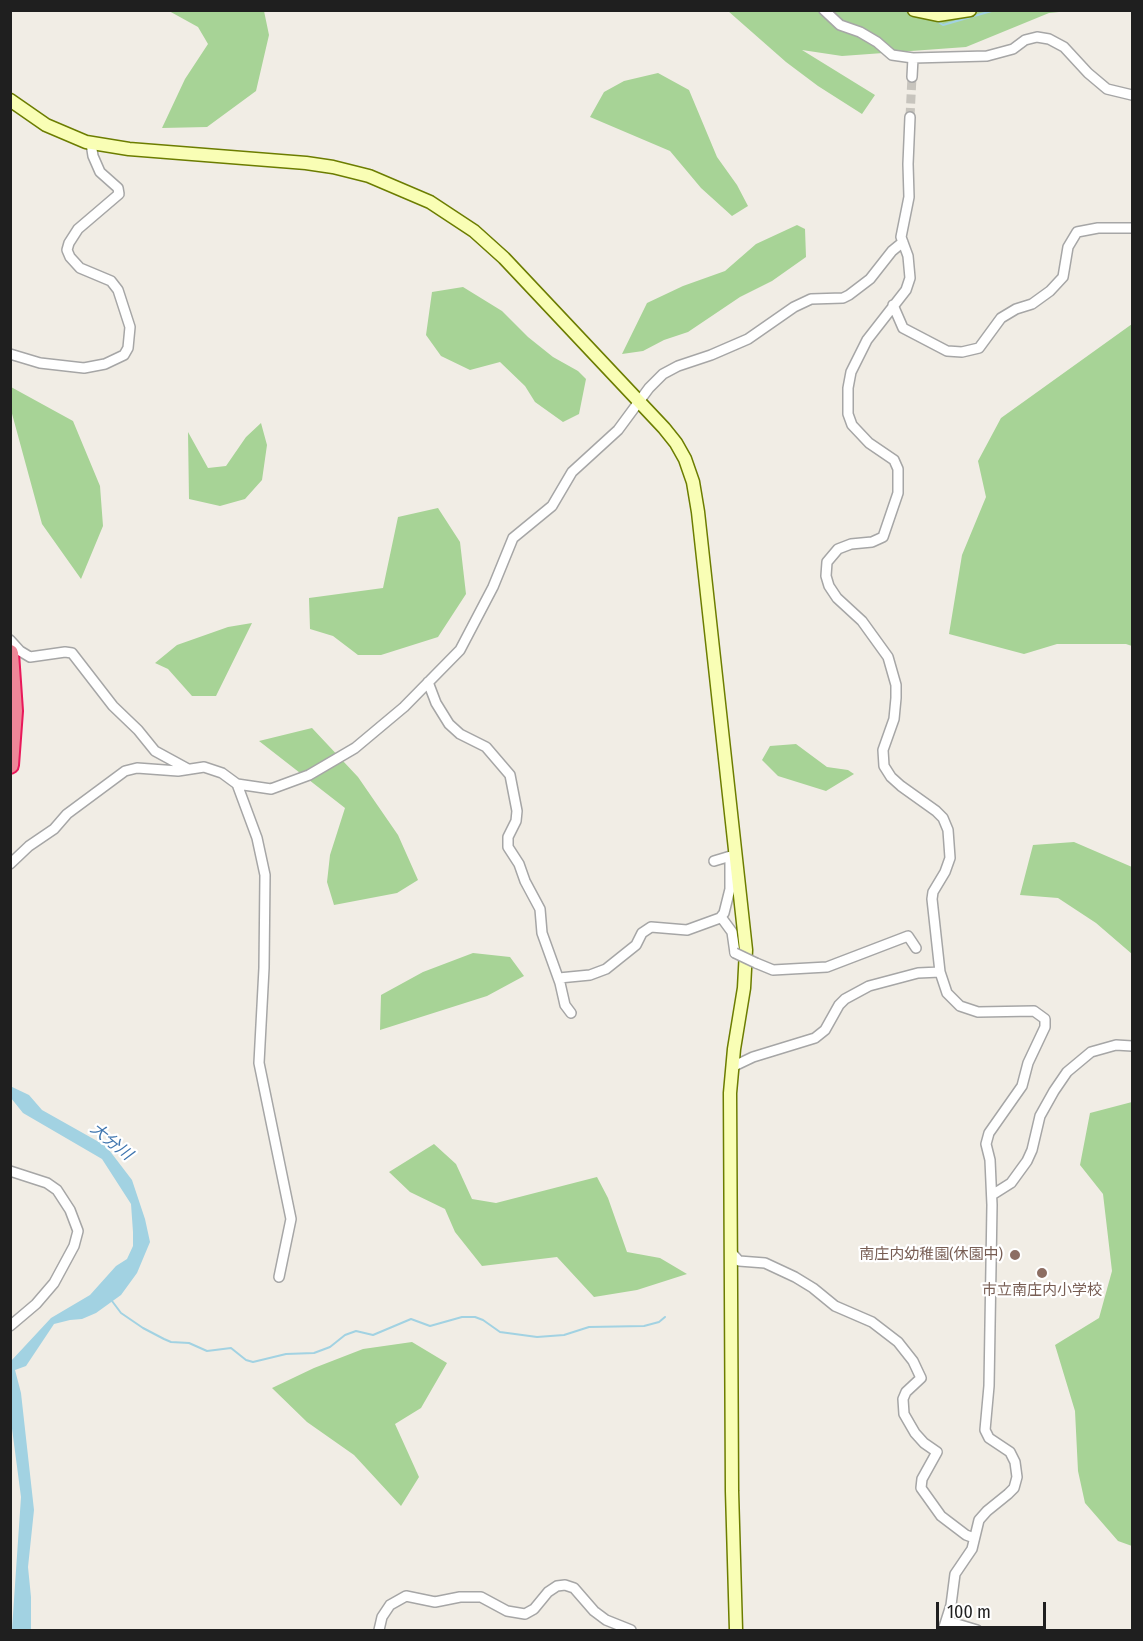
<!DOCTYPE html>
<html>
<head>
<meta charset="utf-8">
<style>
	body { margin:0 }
	#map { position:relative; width:1143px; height:1641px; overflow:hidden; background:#f1ede5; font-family:"Fira Sans Condensed",sans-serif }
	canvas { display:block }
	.frame { position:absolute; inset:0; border:12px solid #1f1f1f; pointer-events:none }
	.scale { position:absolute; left:936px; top:1602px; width:110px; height:27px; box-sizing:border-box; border:3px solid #1f1f1f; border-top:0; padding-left:8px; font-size:18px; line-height:21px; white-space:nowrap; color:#1f1f1f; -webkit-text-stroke:4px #fff; paint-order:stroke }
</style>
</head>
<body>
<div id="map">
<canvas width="1143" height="1641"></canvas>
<div class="frame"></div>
<div class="scale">100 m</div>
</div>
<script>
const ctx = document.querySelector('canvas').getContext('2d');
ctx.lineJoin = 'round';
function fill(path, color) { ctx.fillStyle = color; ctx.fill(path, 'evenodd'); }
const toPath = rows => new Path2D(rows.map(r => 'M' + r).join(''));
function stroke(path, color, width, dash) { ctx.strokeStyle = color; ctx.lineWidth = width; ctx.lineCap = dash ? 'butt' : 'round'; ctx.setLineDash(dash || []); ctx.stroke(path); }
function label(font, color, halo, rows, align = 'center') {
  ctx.font = font + ' "Fira Sans Condensed","Noto Sans JP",sans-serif'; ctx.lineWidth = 4.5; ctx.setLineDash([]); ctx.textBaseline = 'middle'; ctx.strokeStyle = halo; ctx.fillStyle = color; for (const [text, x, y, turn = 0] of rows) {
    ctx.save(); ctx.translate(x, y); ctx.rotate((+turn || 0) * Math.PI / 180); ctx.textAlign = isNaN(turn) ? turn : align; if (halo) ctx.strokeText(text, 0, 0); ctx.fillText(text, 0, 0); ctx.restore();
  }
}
fill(toPath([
	[169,11,264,11,269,35,256,91,207,127,162,128,185,79,208,44,198,27],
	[728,11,1069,11,1049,13,966,47,842,56,802,50,875,95,862,114,818,86,786,62],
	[658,73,689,90,717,157,737,185,748,206,732,216,701,188,670,151,590,117,604,92,624,81],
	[797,225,805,229,806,257,772,281,740,297,688,332,664,340,643,351,622,354,647,303,683,286,725,271,756,244],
	[463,287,502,311,528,337,553,357,578,371,586,379,579,414,563,422,535,402,525,386,500,362,470,370,441,356,426,335,432,292],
	[1132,324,1132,646,1126,644,1057,644,1024,654,949,634,962,555,986,497,978,461,1001,418],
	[11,387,73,421,100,486,103,526,81,579,42,524,11,410],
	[261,423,267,445,262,480,245,499,220,506,189,499,188,432,208,468,226,466,246,437],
	[438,508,460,542,466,594,438,637,381,655,358,655,333,636,310,629,309,598,383,588,398,517],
	[252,623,216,696,192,696,168,669,155,663,177,645,228,627],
	[312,728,358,777,398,835,418,880,397,893,334,905,327,882,330,855,345,808,259,741],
	[796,744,827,767,848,770,854,774,826,791,778,776,762,760,770,746],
	[1074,842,1132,867,1132,954,1096,923,1058,898,1020,895,1033,845],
	[473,953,510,957,524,976,487,996,380,1030,381,995,423,972],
	[1132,1102,1132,1546,1118,1541,1085,1503,1078,1471,1075,1411,1055,1345,1099,1318,1112,1271,1103,1194,1080,1165,1090,1113],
	[434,1144,456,1164,472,1199,496,1203,597,1177,608,1198,627,1252,660,1258,687,1274,637,1290,594,1297,557,1257,482,1266,455,1232,445,1209,410,1192,389,1172],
	[412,1342,447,1363,421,1408,395,1424,419,1477,401,1506,354,1455,307,1422,272,1388,314,1368,363,1349]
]), '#a7d396');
fill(toPath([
	[10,1086,29,1095,42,1110,106,1146,132,1180,145,1219,150,1242,137,1273,121,1295,96,1313,82,1319,70,1320,54,1324,26,1366,15,1370,21,1393,34,1510,28,1567,31,1597,31,1630,12,1629,21,1497,11,1421,11,1361,51,1318,90,1295,116,1266,127,1259,133,1246,133,1232,131,1204,102,1159,23,1113,11,1098]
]), '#a2d2e2');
stroke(toPath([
	[935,20,943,25,995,10],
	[112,1301,121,1313,143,1328,164,1339,171,1342,189,1343,207,1351,231,1348,246,1360,253,1362,286,1354,314,1353,330,1347,345,1335,356,1331,373,1335,411,1319,430,1326,462,1317,475,1317,483,1320,500,1332,537,1337,564,1335,589,1327,644,1326,659,1322,665,1317]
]), '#a2d2e2', 2);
stroke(toPath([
	[910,117,912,77]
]), '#c7c4bd', 9, [9, 4.5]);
const street = toPath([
	[824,10,840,25,860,32,877,42,892,55,913,58,987,56,1013,49,1025,40,1037,37,1049,39,1064,47,1088,73,1107,89,1132,95],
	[912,77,913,58],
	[910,117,908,164,909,197,901,237,908,256,910,278,906,290,867,340,851,372,848,388,848,414,852,425,869,443,894,460,898,469,898,493,883,537,872,542,851,544,838,549,827,562,826,576,829,586,837,598,862,621,888,657,896,685,896,698,894,719,883,750,884,766,891,777,901,786,936,811,943,818,948,830,950,858,945,872,933,892,932,899,940,972,947,993,960,1006,978,1012,1034,1011,1045,1019,1045,1027,1028,1063,1022,1086,989,1133,986,1144,990,1160,992,1205,989,1386,985,1430,989,1438,1010,1452,1015,1462,1017,1477,1014,1488,1008,1494,987,1511,979,1520,972,1549,955,1574,951,1605,943,1630],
	[893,305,903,328,947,351,962,352,979,348,1001,318,1016,309,1032,304,1050,291,1063,277,1068,247,1077,232,1098,228,1132,228],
	[10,354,40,363,84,368,105,364,124,355,128,348,130,327,118,290,111,281,80,268,70,257,67,250,69,243,78,229,119,194,118,188,100,172,93,156,91,143],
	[10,640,20,651,30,657,65,652,72,653,113,706,138,730,155,751,188,769],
	[428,682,436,703,449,724,460,734,486,747,510,775,517,811,516,821,508,837,508,847,519,864,525,881,540,909,542,933,560,983,565,1005,571,1013],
	[237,784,271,789,309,775,355,748,404,707,460,650,493,587,513,538,552,506,572,472,618,430,649,388,663,374,678,366,711,355,748,339,794,307,811,299,843,298,849,295,870,279,892,251,903,242],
	[714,861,734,855],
	[10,864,29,846,54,829,67,814,125,771,137,768,178,771,204,767,222,773,237,784,257,838,265,875,264,968,259,1063,291,1219,279,1277],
	[721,917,732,932,735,953],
	[756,963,773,970,827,967,908,936,916,948],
	[559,978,590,975,606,969,636,945,642,933,651,927,687,930,720,918,724,913,730,889,730,860,731,856],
	[732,1067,753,1057,815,1038,825,1030,839,1005,845,999,869,986,918,973,940,972],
	[10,1171,47,1183,57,1190,70,1210,78,1231,74,1246,54,1283,36,1304,10,1326],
	[992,1195,1011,1183,1027,1161,1032,1150,1040,1116,1054,1091,1067,1072,1091,1052,1116,1045,1132,1046],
	[731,1252,739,1261,765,1263,795,1277,813,1288,835,1306,872,1322,898,1342,913,1361,921,1378,906,1392,903,1399,904,1414,915,1433,924,1443,937,1452,922,1479,921,1488,941,1516,966,1535,974,1538],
	[947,1621,977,1630],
	[379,1630,382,1617,390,1605,406,1596,435,1602,460,1597,481,1597,507,1611,525,1614,534,1609,548,1592,557,1586,565,1585,574,1588,594,1611,606,1620,631,1630]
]);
const secondary = toPath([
	[914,10,938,15,970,10],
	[10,100,46,125,86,142,129,149,306,163,333,167,369,176,430,202,474,231,504,258,664,428,676,443,685,459,693,482,698,512,746,950,744,988,734,1049,730,1093,732,1491,736,1630]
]);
const highway = toPath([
	[10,653,14,711,10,765]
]);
stroke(street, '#a6a6a6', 12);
stroke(secondary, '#6c7d00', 15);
stroke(highway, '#e9185a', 20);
stroke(street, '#fff', 9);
stroke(secondary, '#f9feb5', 12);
stroke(highway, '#ee8798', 16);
const streetBridge = toPath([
	[735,953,756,963]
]);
stroke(streetBridge, '#a6a6a6', 12, []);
stroke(streetBridge, '#fff', 9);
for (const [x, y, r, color] of [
	[1015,1255,6,"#8d6e63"],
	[1042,1273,6,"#8d6e63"]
]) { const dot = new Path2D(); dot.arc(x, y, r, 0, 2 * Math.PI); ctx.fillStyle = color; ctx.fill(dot); stroke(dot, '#fff', 2); }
label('15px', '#785e54', '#fff', [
	["南庄内幼稚園(休園中)",1003,1255],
	["市立南庄内小学校",1042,1291,"center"]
], 'right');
label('italic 16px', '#4076af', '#fff', [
	["大分川",111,1142,39]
]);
</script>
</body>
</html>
